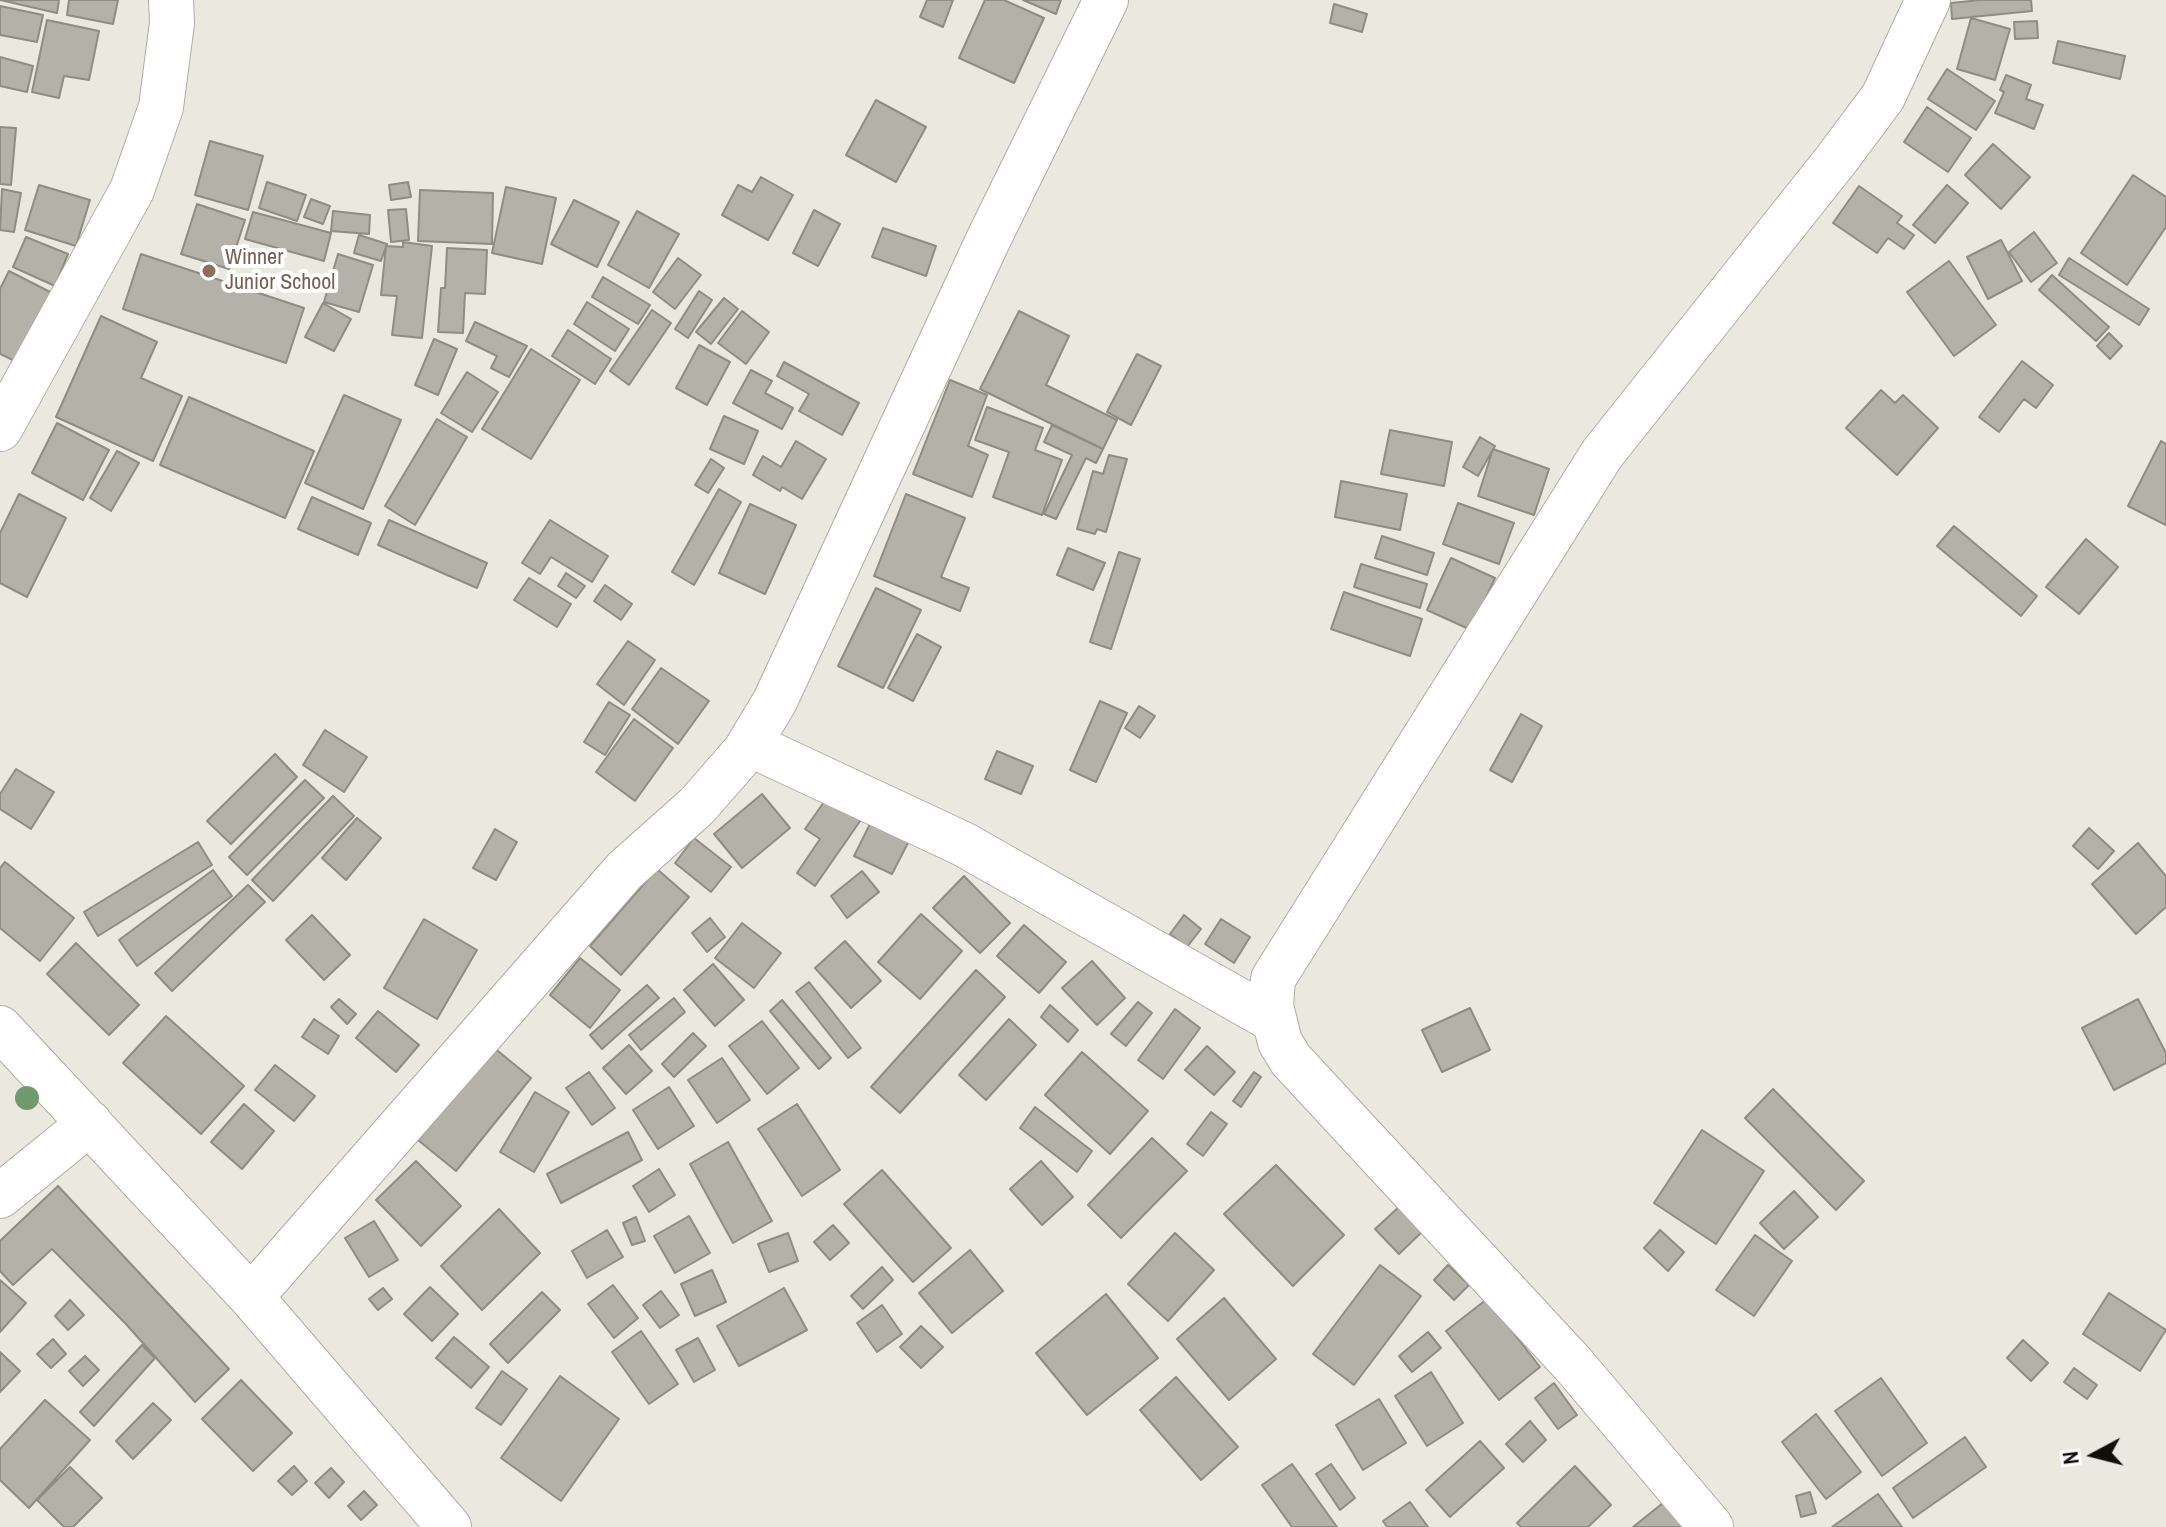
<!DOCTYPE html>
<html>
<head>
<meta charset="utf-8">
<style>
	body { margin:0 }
	#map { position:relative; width:2166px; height:1527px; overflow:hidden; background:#ebe9df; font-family:"Archivo Narrow",sans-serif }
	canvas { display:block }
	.north { position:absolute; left:2054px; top:1415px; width:80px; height:80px; -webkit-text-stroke:6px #fff; paint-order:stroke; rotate:263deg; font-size:22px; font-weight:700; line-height:32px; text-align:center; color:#100f0c }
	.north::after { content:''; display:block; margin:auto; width:28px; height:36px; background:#100f0c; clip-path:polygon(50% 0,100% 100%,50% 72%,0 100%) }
</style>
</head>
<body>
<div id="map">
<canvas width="2166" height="1527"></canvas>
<div class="north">N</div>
</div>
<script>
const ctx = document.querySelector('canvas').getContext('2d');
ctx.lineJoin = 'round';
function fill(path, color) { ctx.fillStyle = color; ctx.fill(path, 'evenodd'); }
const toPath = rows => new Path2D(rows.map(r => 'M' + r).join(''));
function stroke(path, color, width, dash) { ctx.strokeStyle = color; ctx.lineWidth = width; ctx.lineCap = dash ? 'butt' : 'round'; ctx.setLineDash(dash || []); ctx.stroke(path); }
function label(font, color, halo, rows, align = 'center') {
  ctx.font = font + ' "Archivo Narrow",sans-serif'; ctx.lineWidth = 8; ctx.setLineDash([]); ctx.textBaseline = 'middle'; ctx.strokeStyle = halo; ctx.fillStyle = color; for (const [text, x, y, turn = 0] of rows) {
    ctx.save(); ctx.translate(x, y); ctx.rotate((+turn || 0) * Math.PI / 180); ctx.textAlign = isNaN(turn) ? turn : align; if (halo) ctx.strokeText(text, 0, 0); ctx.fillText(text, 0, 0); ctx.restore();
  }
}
const building = toPath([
	[0,0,59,0,57,13,0,0],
	[69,0,118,0,113,24,67,15,69,0],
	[927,0,953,0,943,27,920,17,927,0],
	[985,0,1004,0,1044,18,1014,83,959,58,985,0],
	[1023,0,1061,0,1056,14,1023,0],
	[1980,0,2031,0,2032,11,1952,19,1951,3,1980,0],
	[1334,4,1367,14,1362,32,1330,23,1334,4],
	[0,6,43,15,37,42,0,35,0,6],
	[1971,18,2010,29,1995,80,1957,69,1971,18],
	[47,20,99,31,89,80,64,76,59,98,32,92,47,20],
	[2037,21,2038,38,2015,39,2014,22,2037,21],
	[2058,41,2125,56,2120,79,2053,63,2058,41],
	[0,57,33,66,27,92,0,86,0,57],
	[1947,69,1995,101,1976,130,1928,99,1947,69],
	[2006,75,2031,85,2026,99,2043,105,2034,129,1995,113,2004,92,2000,90,2006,75],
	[876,100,926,127,896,182,846,155,876,100],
	[1927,107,1971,138,1948,172,1904,142,1927,107],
	[0,127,16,128,11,185,0,184,0,127],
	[210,141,263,156,248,210,195,195,210,141],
	[1993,144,2030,177,2001,209,1965,175,1993,144],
	[2133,175,2166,197,2166,227,2127,285,2081,253,2133,175],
	[761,177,793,195,768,240,722,215,738,185,752,192,761,177],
	[267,182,306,195,297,221,259,208,267,182],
	[408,182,411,197,391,200,389,185,408,182],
	[39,185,90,200,76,246,25,230,39,185],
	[1947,185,1968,203,1935,243,1913,225,1947,185],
	[1859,186,1902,216,1897,223,1914,235,1904,249,1888,238,1877,253,1833,223,1859,186],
	[506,187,556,198,542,264,492,253,506,187],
	[2,189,21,193,14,232,0,230,2,189],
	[420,190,493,193,492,244,418,241,420,190],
	[311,199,330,206,323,224,304,217,311,199],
	[574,200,619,222,597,267,551,244,574,200],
	[197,204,245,220,229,269,181,254,197,204],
	[406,209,409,240,391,242,388,210,406,209],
	[814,210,840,224,818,266,793,253,814,210],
	[333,211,370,215,369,234,331,231,333,211],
	[637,211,679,234,649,288,608,265,637,211],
	[253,212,331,233,324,261,245,239,253,212],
	[883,228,936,246,926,276,872,257,883,228],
	[2034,232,2057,263,2031,282,2009,252,2034,232],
	[359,235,387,244,381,261,354,253,359,235],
	[26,237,68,254,55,286,13,267,26,237],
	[2001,240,2022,281,1988,299,1967,257,2001,240],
	[403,242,432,246,422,338,392,335,397,296,381,295,386,246,403,247,403,242],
	[447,248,487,250,485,294,465,293,463,333,438,332,441,288,445,288,447,248],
	[141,254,304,308,286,363,123,309,141,254],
	[338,254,373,265,359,312,324,302,338,254],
	[678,258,701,275,675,309,653,292,678,258],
	[2069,258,2149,309,2139,325,2059,275,2069,258],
	[1949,261,1996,325,1954,356,1907,292,1949,261],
	[9,271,52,293,17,362,0,354,0,289,9,271],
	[2052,275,2109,327,2096,341,2039,290,2052,275],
	[603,277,650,305,638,324,592,297,603,277],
	[699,291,712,300,688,338,675,329,699,291],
	[724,298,738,309,711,344,696,332,724,298],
	[587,302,629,329,615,351,574,324,587,302],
	[323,303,351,319,334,351,305,337,323,303],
	[652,310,671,323,629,385,610,371,652,310],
	[742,311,769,332,746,364,718,343,742,311],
	[1019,311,1069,336,1046,385,1117,420,1103,449,980,389,1019,311],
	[101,316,157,342,141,378,182,396,153,461,56,417,101,316],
	[475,322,527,346,509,377,491,368,497,356,466,341,475,322],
	[568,330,611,359,595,384,552,356,568,330],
	[2109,333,2122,346,2110,359,2097,346,2109,333],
	[434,339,457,349,438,395,415,385,434,339],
	[699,345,730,362,707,405,676,388,699,345],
	[531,349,580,380,531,459,482,429,531,349],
	[1137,354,1161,366,1131,425,1107,412,1137,354],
	[2022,361,2053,385,2036,408,2024,399,1999,432,1979,417,2022,361],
	[784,362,859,403,842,435,799,411,809,394,777,376,784,362],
	[751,370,772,381,765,393,793,408,782,429,733,403,751,370],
	[467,372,498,392,472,432,441,413,467,372],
	[950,380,987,395,968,446,988,455,972,497,913,474,950,380],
	[1881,390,1895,403,1903,395,1938,428,1897,475,1846,428,1881,390],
	[344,395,401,420,363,509,305,483,344,395],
	[189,397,314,451,285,518,160,465,189,397],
	[987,407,1043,428,1035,450,1062,460,1042,515,993,497,1009,452,975,440,987,407],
	[724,416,758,431,744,464,710,449,724,416],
	[437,419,467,437,415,525,385,506,437,419],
	[57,423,109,450,83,500,32,473,57,423],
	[1052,425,1103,449,1096,463,1086,458,1056,519,1044,514,1072,455,1044,442,1052,425],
	[1390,430,1452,442,1444,486,1381,474,1390,430],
	[1480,437,1495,446,1478,476,1463,467,1480,437],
	[796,441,826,459,802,499,782,487,780,491,753,475,763,456,781,467,796,441],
	[2161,441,2166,444,2166,525,2128,506,2161,441],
	[1493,449,1549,469,1534,515,1478,496,1493,449],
	[117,451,139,463,111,511,90,498,117,451],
	[1109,455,1127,459,1106,532,1097,529,1095,534,1077,529,1093,471,1103,474,1109,455],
	[711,459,724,468,708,493,695,485,711,459],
	[1341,481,1407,494,1400,530,1335,517,1341,481],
	[719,489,741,502,694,585,672,572,719,489],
	[19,494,66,518,27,597,0,583,0,533,19,494],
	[906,494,965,518,941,577,969,588,960,611,874,576,906,494],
	[312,497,371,523,358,555,298,529,312,497],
	[1458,503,1514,523,1499,564,1443,544,1458,503],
	[750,504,796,525,765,594,719,573,750,504],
	[389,520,487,563,477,588,378,545,389,520],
	[550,520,608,556,592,582,551,557,540,574,522,563,550,520],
	[1954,526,2037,596,2021,616,1937,546,1954,526],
	[1382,536,1434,553,1427,575,1375,558,1382,536],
	[2086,539,2118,567,2079,614,2046,587,2086,539],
	[1068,548,1105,563,1093,590,1057,575,1068,548],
	[1119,552,1140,559,1111,649,1090,642,1119,552],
	[1451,558,1495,578,1471,630,1427,610,1451,558],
	[1361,564,1427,584,1420,608,1354,587,1361,564],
	[566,573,585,586,576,598,558,586,566,573],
	[529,578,571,604,557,627,514,600,529,578],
	[605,585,632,604,621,620,594,601,605,585],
	[876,588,921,610,883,688,838,666,876,588],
	[1344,592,1422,619,1410,656,1331,629,1344,592],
	[917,634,941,647,913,701,888,688,917,634],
	[628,641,655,660,624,705,597,684,628,641],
	[661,668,709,701,678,744,632,709,661,668],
	[1100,701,1127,713,1096,782,1070,770,1100,701],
	[609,702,630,715,605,755,584,742,609,702],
	[1139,706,1155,716,1140,738,1125,728,1139,706],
	[1521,714,1542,726,1512,782,1490,770,1521,714],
	[634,719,673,748,635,801,596,772,634,719],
	[325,730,367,757,344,792,303,765,325,730],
	[997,751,1033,766,1021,794,985,779,997,751],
	[275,754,297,777,231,844,207,821,275,754],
	[16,769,54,792,31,829,0,809,0,794,16,769],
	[305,780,324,798,247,875,229,857,305,780],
	[831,792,865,814,815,886,797,873,820,839,805,829,831,792],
	[762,794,790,828,742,868,714,834,762,794],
	[333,796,354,816,273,901,252,880,333,796],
	[357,818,381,838,346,880,322,858,357,818],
	[873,818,911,837,892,874,854,856,873,818],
	[2089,828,2114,851,2098,869,2073,846,2089,828],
	[495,829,517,842,496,880,473,868,495,829],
	[694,838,731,867,711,892,675,863,694,838],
	[198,842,212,865,98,936,84,912,198,842],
	[2138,843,2166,876,2166,907,2136,934,2092,884,2138,843],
	[5,862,74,918,40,961,0,928,0,868,5,862],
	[657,869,689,897,621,975,590,946,657,869],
	[213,870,232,896,137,966,119,940,213,870],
	[862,871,879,892,847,918,831,896,862,871],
	[964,876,1010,923,980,953,933,908,964,876],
	[248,885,265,902,172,991,155,973,248,885],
	[921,914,962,951,920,999,878,962,921,914],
	[312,915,350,955,324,980,286,940,312,915],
	[1184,915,1201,929,1187,947,1170,934,1184,915],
	[710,918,725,937,707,952,692,933,710,918],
	[424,919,477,950,437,1019,384,988,424,919],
	[1221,919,1250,937,1234,963,1205,944,1221,919],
	[742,923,781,953,754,988,715,958,742,923],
	[1024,925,1066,962,1039,993,997,956,1024,925],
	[845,941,881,981,851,1008,815,968,845,941],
	[76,943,139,1005,109,1035,47,974,76,943],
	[580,958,620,990,590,1028,550,995,580,958],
	[1092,961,1125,998,1097,1025,1062,988,1092,961],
	[713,964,744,1000,715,1026,684,990,713,964],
	[976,970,1005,997,900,1113,871,1087,976,970],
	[809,982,861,1048,848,1058,796,992,809,982],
	[647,985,659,998,602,1049,590,1035,647,985],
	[674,998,685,1012,641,1050,629,1035,674,998],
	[339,999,356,1014,347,1024,331,1007,339,999],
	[2138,999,2166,1053,2166,1063,2114,1090,2082,1028,2138,999],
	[782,1000,831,1058,819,1069,770,1011,782,1000],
	[1138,1002,1152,1013,1126,1046,1111,1034,1138,1002],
	[1050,1005,1078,1030,1068,1042,1041,1017,1050,1005],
	[1470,1008,1490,1050,1442,1072,1422,1030,1470,1008],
	[1175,1009,1200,1028,1163,1079,1138,1060,1175,1009],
	[378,1011,419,1045,396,1072,356,1038,378,1011],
	[166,1016,244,1086,201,1134,123,1063,166,1016],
	[314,1019,339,1036,328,1054,302,1037,314,1019],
	[1009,1019,1036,1045,986,1100,959,1075,1009,1019],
	[762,1021,799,1068,767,1094,729,1046,762,1021],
	[693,1033,706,1046,674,1077,662,1064,693,1033],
	[629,1045,652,1071,626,1094,603,1068,629,1045],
	[1207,1046,1235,1072,1214,1095,1185,1070,1207,1046],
	[493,1047,531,1078,456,1171,418,1140,493,1047],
	[1082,1052,1148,1111,1110,1154,1045,1095,1082,1052],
	[722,1058,750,1100,717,1123,688,1080,722,1058],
	[275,1065,315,1096,294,1121,255,1090,275,1065],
	[589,1072,615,1108,592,1125,566,1088,589,1072],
	[1254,1072,1261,1077,1241,1107,1233,1101,1254,1072],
	[669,1087,694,1126,658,1149,633,1110,669,1087],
	[1773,1089,1864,1181,1836,1210,1745,1118,1773,1089],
	[535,1092,569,1112,534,1172,500,1152,535,1092],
	[244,1104,274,1131,242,1169,211,1142,244,1104],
	[797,1104,840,1170,802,1196,758,1129,797,1104],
	[1035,1107,1092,1151,1077,1172,1020,1128,1035,1107],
	[1211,1112,1227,1124,1203,1156,1187,1144,1211,1112],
	[1702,1130,1764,1171,1716,1244,1654,1203,1702,1130],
	[628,1132,642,1160,561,1203,547,1174,628,1132],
	[1152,1138,1187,1171,1121,1238,1088,1205,1152,1138],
	[728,1142,772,1221,733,1243,690,1164,728,1142],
	[416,1161,461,1206,421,1246,376,1200,416,1161],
	[1041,1161,1073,1197,1042,1225,1010,1189,1041,1161],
	[1276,1165,1344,1235,1293,1286,1224,1214,1276,1165],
	[659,1169,675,1195,649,1212,633,1186,659,1169],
	[882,1170,951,1248,913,1282,844,1204,882,1170],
	[58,1186,229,1369,195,1402,126,1324,52,1249,13,1285,0,1271,0,1241,58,1186],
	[1794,1191,1818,1217,1784,1249,1760,1223,1794,1191],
	[1401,1205,1425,1229,1399,1254,1375,1229,1401,1205],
	[499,1209,540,1253,482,1310,441,1266,499,1209],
	[689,1216,710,1253,675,1273,654,1236,689,1216],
	[636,1217,645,1241,632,1245,623,1223,636,1217],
	[374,1221,398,1260,369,1277,345,1238,374,1221],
	[833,1225,849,1243,830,1260,814,1242,833,1225],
	[607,1230,623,1257,587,1278,572,1251,607,1230],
	[1660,1230,1684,1252,1668,1271,1644,1248,1660,1230],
	[788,1233,798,1261,769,1272,758,1244,788,1233],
	[1175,1233,1214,1270,1168,1321,1128,1284,1175,1233],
	[1755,1235,1792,1261,1754,1316,1716,1290,1755,1235],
	[970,1250,1003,1291,952,1333,919,1293,970,1250],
	[1380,1265,1421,1296,1354,1385,1313,1354,1380,1265],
	[1448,1265,1469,1285,1454,1300,1434,1280,1448,1265],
	[882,1267,893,1280,863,1309,851,1296,882,1267],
	[712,1270,726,1302,695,1316,681,1284,712,1270],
	[0,1280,26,1303,0,1332,0,1280],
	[613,1285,638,1318,614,1338,588,1304,613,1285],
	[430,1287,458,1314,432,1341,404,1314,430,1287],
	[383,1288,392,1299,378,1310,369,1299,383,1288],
	[784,1288,807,1330,739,1366,717,1326,784,1288],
	[661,1291,679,1315,660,1328,643,1305,661,1291],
	[542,1292,560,1310,508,1363,490,1344,542,1292],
	[2109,1293,2166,1330,2140,1371,2083,1334,2109,1293],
	[1106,1294,1158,1358,1087,1415,1036,1353,1106,1294],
	[1224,1298,1276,1359,1229,1400,1177,1339,1224,1298],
	[1487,1299,1540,1367,1499,1400,1446,1331,1487,1299],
	[70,1300,84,1315,68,1330,55,1316,70,1300],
	[882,1305,902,1334,877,1352,857,1323,882,1305],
	[921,1326,943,1347,921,1368,900,1347,921,1326],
	[641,1331,678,1384,649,1404,612,1352,641,1331],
	[1428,1332,1441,1348,1412,1372,1399,1356,1428,1332],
	[454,1337,489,1367,471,1388,436,1358,454,1337],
	[698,1338,715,1370,694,1382,676,1350,698,1338],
	[53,1339,66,1354,51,1368,37,1354,53,1339],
	[2023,1340,2048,1363,2031,1381,2007,1358,2023,1340],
	[142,1345,155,1358,94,1426,80,1412,142,1345],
	[0,1352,20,1371,0,1392,0,1352],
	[85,1356,99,1370,83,1386,69,1371,85,1356],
	[2074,1368,2097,1385,2087,1399,2064,1382,2074,1368],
	[502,1371,527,1389,501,1425,476,1408,502,1371],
	[1431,1372,1463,1423,1427,1446,1395,1396,1431,1372],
	[560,1376,619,1419,561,1501,501,1458,560,1376],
	[1176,1377,1238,1447,1201,1480,1140,1410,1176,1377],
	[1881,1378,1927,1443,1882,1476,1835,1411,1881,1378],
	[241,1380,292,1433,253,1471,202,1419,241,1380],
	[1554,1383,1577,1415,1558,1429,1535,1398,1554,1383],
	[1379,1399,1406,1443,1363,1470,1336,1425,1379,1399],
	[45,1400,90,1440,29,1508,0,1480,0,1449,45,1400],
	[153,1403,171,1420,133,1459,116,1441,153,1403],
	[1816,1414,1861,1472,1826,1499,1782,1442,1816,1414],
	[1530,1421,1546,1440,1523,1462,1506,1444,1530,1421],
	[1965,1437,1986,1467,1913,1518,1893,1488,1965,1437],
	[1480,1441,1504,1468,1450,1517,1426,1490,1480,1441],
	[1292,1464,1337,1527,1292,1527,1262,1485,1292,1464],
	[1331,1464,1355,1498,1340,1510,1316,1474,1331,1464],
	[294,1466,307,1481,292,1495,278,1481,294,1466],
	[1575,1466,1611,1505,1588,1527,1521,1527,1517,1523,1575,1466],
	[70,1467,102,1498,73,1527,64,1527,37,1500,70,1467],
	[331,1468,344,1482,329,1498,315,1483,331,1468],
	[364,1491,377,1505,361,1520,348,1506,364,1491],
	[1810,1492,1816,1513,1801,1517,1796,1496,1810,1492],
	[1878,1494,1902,1527,1832,1527,1878,1494],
	[1673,1495,1698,1527,1633,1527,1673,1495],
	[1410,1502,1428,1527,1387,1527,1383,1521,1410,1502]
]);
fill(building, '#b4b2a8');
stroke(building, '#8e8c83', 2);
const street = toPath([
	[0,429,132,190,161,107,172,23,171,0],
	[749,744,963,844,1275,1021],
	[0,1028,251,1297,449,1527],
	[0,1196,90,1123],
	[251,1297,625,870,697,806,745,751,775,701,989,238,1106,0],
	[1711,1527,1573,1364,1291,1060,1280,1042,1271,1006,1273,979,1602,454,1836,160,1883,97,1928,0]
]);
stroke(street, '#afada3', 46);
stroke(street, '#fff', 44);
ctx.fillStyle = '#709a6d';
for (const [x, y] of [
	[27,1098]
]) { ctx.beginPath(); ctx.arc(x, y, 12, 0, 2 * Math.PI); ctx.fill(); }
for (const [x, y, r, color] of [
	[209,271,8,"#8d6e63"]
]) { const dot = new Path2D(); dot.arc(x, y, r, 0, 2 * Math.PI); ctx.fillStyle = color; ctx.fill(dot); stroke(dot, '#fff', 3); }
label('22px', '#785e54', '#fff', [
	["Winner",225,258],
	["Junior School",225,283]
], 'left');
</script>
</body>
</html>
